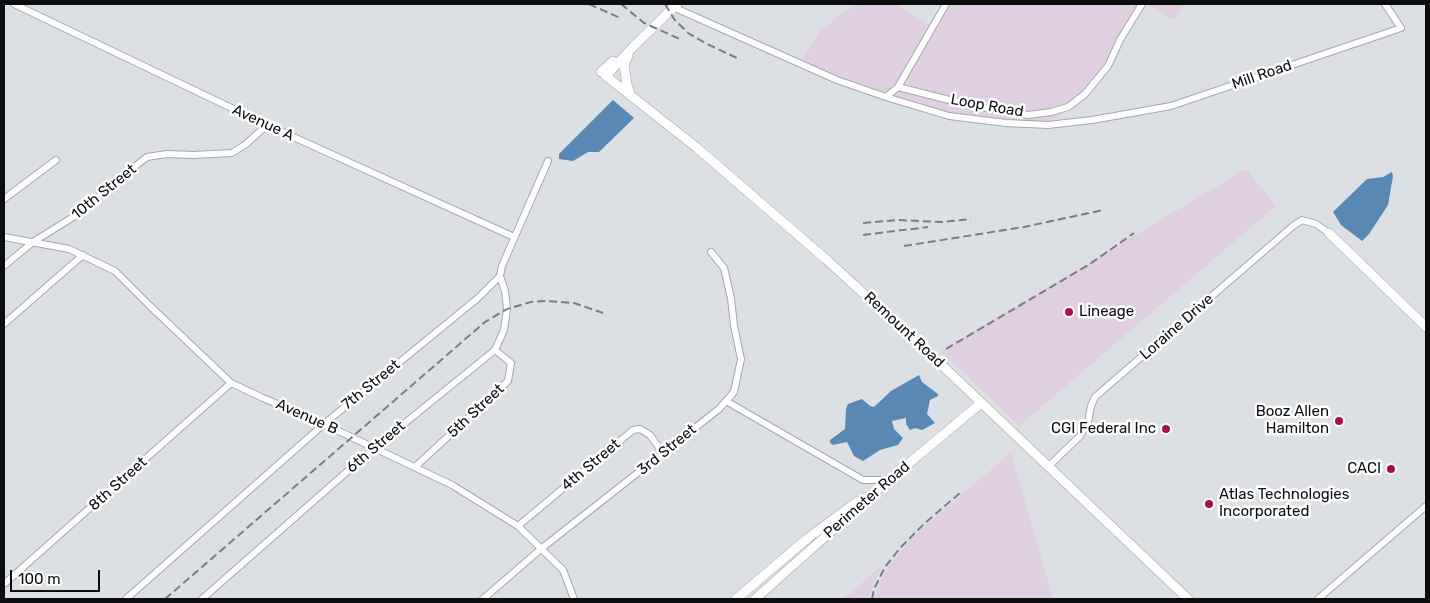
<!DOCTYPE html>
<html>
<head>
<meta charset="utf-8">
<style>
	body { margin:0 }
	#map { position:relative; width:1430px; height:603px; overflow:hidden; background:#dcdfe4; font-family:Rubik,sans-serif }
	canvas { display:block }
	.frame { position:absolute; inset:0; border:5px solid #0c0d0f; pointer-events:none }
	.scale { position:absolute; left:10px; top:570px; width:90px; height:22px; box-sizing:border-box; border:2px solid #0c0d0f; border-top:0; padding-left:6px; font-size:15px; line-height:18px; white-space:nowrap; color:#0c0d0f; -webkit-text-stroke:4px #fff; paint-order:stroke }
</style>
</head>
<body>
<div id="map">
<canvas width="1430" height="603"></canvas>
<div class="frame"></div>
<div class="scale">100 m</div>
</div>
<script>
const ctx = document.querySelector('canvas').getContext('2d');
ctx.lineJoin = 'round';
function fill(path, color) { ctx.fillStyle = color; ctx.fill(path, 'evenodd'); }
const toPath = rows => new Path2D(rows.map(r => 'M' + r).join(''));
function stroke(path, color, width, dash) { ctx.strokeStyle = color; ctx.lineWidth = width; ctx.lineCap = dash ? 'butt' : 'round'; ctx.setLineDash(dash || []); ctx.stroke(path); }
function label(font, color, halo, rows, align = 'center') {
  ctx.font = font + ' Rubik,sans-serif'; ctx.lineWidth = 5; ctx.setLineDash([]); ctx.textBaseline = 'middle'; ctx.strokeStyle = halo; ctx.fillStyle = color; for (const [text, x, y, turn = 0] of rows) {
    ctx.save(); ctx.translate(x, y); ctx.rotate((+turn || 0) * Math.PI / 180); ctx.textAlign = isNaN(turn) ? turn : align; if (halo) ctx.strokeText(text, 0, 0); ctx.fillText(text, 0, 0); ctx.restore();
  }
}
fill(toPath([
	[860,4,896,4,932,27,946,4,1142,4,1108,66,1085,94,1048,125,949,116,886,97,800,63,819,33,843,12],
	[1147,4,1184,4,1174,20],
	[1246,169,1276,206,1019,426,941,351],
	[1011,453,1053,599,874,599,879,584,888,567,910,540,926,525],
	[883,565,876,577,869,599,843,599]
]), '#dfcfe0');
fill(toPath([
	[613,100,634,118,599,152,588,152,573,161,559,159,559,154],
	[1392,172,1393,176,1388,205,1369,234,1362,241,1341,225,1333,212,1367,179,1383,177],
	[919,375,922,382,938,394,938,396,930,400,927,414,935,423,922,430,915,428,910,430,906,424,906,418,892,421,894,429,903,438,898,445,880,450,863,461,854,456,847,442,833,445,830,443,830,440,845,429,846,409,848,404,862,399,870,406,874,407,891,391]
]), '#5988b5');
const street = toPath([
	[14,4,267,125,514,237],
	[673,7,837,80,886,97,898,87,969,105,1028,115,1051,112,1068,107,1085,94,1108,66,1120,40,1142,4],
	[898,87,946,4],
	[886,97,949,116,1006,123,1048,125,1092,120,1171,106,1401,28,1385,4],
	[4,199,56,160],
	[4,237,69,249,115,271,149,305,231,383,263,398,324,424,452,485,518,526,563,570,574,599],
	[4,266,33,242,78,214,124,175,147,157,167,154,193,155,232,153,246,144,267,125],
	[4,324,83,255],
	[726,401,863,480,889,480],
	[415,467,508,381,511,363,495,350],
	[1048,467,1080,436,1088,422,1091,406,1095,397,1293,226,1302,220,1316,224,1329,233],
	[518,526,633,430,640,429,650,435,663,453],
	[4,584,231,383],
	[126,599,324,424,478,298,500,276,502,266,548,161],
	[202,599,374,448,495,350,504,330,507,309,505,291,500,276],
	[483,599,542,548,719,409,734,392,741,359,734,326,731,298,724,268,711,252],
	[1318,599,1426,506]
]);
const secondary = toPath([
	[677,4,634,46,606,76,696,147,828,261,930,354,1188,599],
	[628,56,624,64,627,85,631,96],
	[601,72,613,61],
	[1329,233,1426,327],
	[736,599,808,538,858,501],
	[755,599,889,480,981,403]
]);
stroke(street, '#a6a8ad', 8);
stroke(secondary, '#a6a8ad', 10);
stroke(street, '#fff', 6);
stroke(secondary, '#fff', 9);
stroke(toPath([
	[589,4,620,18],
	[621,4,644,23,682,40],
	[665,4,674,19,688,33,705,43,739,59],
	[863,223,897,220,942,222,971,219],
	[863,235,928,227],
	[904,246,1024,227,1103,210],
	[946,349,1090,264,1134,233],
	[165,599,485,322,507,309,531,302,545,301,574,303,603,313],
	[872,599,874,589,885,567,901,547,925,523,961,492]
]), '#7b7e81', 2, [8, 4]);
for (const [x, y, r, color] of [
	[1069,312,5,"#a60f47"],
	[1339,421,5,"#a60f47"],
	[1166,429,5,"#a60f47"],
	[1391,469,5,"#a60f47"],
	[1209,504,5,"#a60f47"]
]) { const dot = new Path2D(); dot.arc(x, y, r, 0, 2 * Math.PI); ctx.fillStyle = color; ctx.fill(dot); stroke(dot, '#fff', 2); }
label('15px', '#0c0d0f', '#fff', [
	["Mill Road",1262,75,-19],
	["Loop Road",987,106,10],
	["Avenue A",263,123,25],
	["10th Street",104,192,-39],
	["Loraine Drive",1177,327,-41],
	["Remount Road",904,330,43],
	["7th Street",371,385,-39],
	["5th Street",476,411,-43],
	["Avenue B",307,417,24],
	["6th Street",376,447,-40],
	["3rd Street",667,450,-39],
	["4th Street",591,465,-40],
	["8th Street",118,484,-42],
	["Perimeter Road",867,500,-41]
]);
label('15px', '#0c0d0f', '#fff', [
	["Lineage",1079,312,"left"],
	["Booz Allen",1329,412],
	["Hamilton",1329,429],
	["CGI Federal Inc",1156,429],
	["CACI",1381,469],
	["Atlas Technologies",1219,495,"left"],
	["Incorporated",1219,512,"left"]
], 'right');
</script>
</body>
</html>
